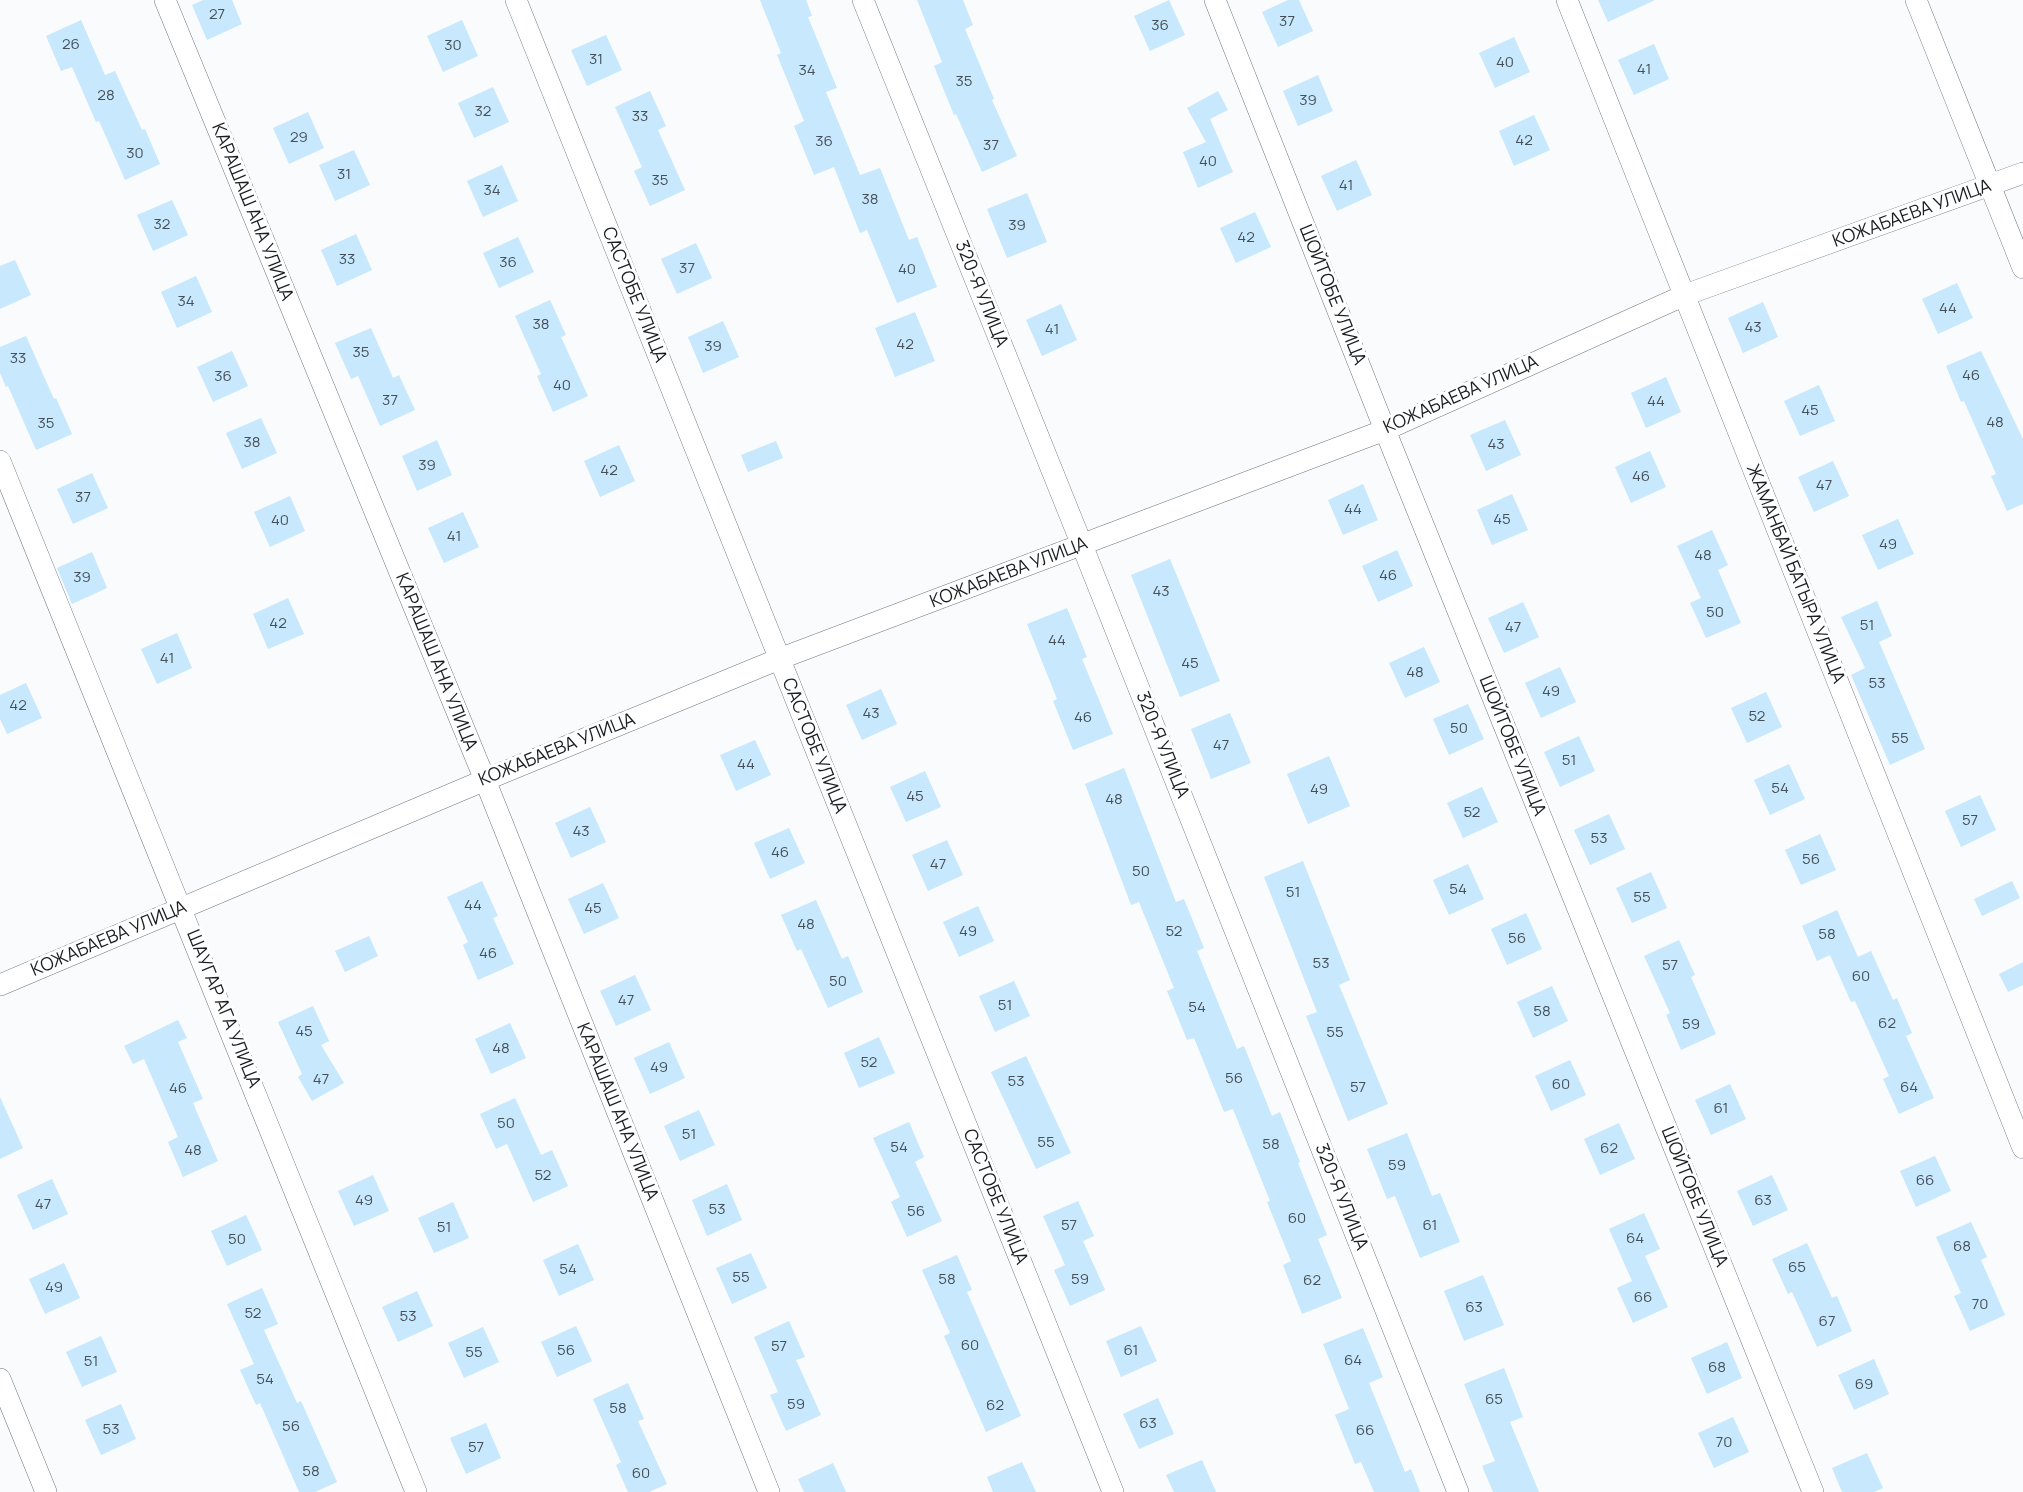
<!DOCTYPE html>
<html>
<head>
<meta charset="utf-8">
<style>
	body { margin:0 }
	canvas { display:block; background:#f9fbfd }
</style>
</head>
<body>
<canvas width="2023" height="1492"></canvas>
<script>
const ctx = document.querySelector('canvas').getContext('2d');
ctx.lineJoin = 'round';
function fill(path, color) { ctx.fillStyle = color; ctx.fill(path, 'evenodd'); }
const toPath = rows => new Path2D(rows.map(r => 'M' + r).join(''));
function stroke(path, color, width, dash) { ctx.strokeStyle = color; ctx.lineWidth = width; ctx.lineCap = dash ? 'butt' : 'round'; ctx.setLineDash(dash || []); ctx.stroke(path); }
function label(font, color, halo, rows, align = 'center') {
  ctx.font = font + ' Manrope,sans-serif'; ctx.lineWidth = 6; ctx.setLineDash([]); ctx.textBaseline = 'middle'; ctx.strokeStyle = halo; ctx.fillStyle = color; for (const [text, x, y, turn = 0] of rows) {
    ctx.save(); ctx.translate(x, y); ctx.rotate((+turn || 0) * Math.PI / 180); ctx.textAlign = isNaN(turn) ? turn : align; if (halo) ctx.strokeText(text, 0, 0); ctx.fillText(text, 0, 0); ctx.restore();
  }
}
fill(toPath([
	[203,0,232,0,242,24,207,40,192,5],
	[760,0,806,0,812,16,808,17,837,88,826,92,860,175,880,168,909,240,917,237,937,287,897,303,867,230,860,233,834,167,814,175,794,126,804,121,777,55,781,53],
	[917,0,963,0,973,25,965,29,994,99,992,100,1017,156,982,172,956,114,954,115,934,66,942,62],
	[1169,0,1185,35,1150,51,1134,16],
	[1288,0,1299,0,1313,31,1278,47,1262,12],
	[1598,0,1655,0,1608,22],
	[81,20,105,75,115,71,142,130,145,129,160,164,125,180,99,121,96,122,72,67,61,71,46,36],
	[462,20,478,56,443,72,427,36],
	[606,35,622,70,587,86,571,50],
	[1514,37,1530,72,1495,88,1479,53],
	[1654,44,1669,79,1634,95,1618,60],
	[1318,75,1333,111,1298,126,1283,91],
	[493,87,509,122,474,138,458,103],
	[650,91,666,126,658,130,685,190,650,206,634,171,642,167,615,107],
	[1218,91,1228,110,1210,119,1233,172,1198,188,1183,152,1206,142,1187,108],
	[308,112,324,148,289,164,273,128],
	[1534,115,1550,150,1514,166,1499,131],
	[354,150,370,185,335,201,319,165],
	[1356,160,1372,195,1337,211,1321,176],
	[502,165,518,201,483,217,467,181],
	[1027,193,1047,242,1007,258,987,209],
	[172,200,188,235,153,251,137,215],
	[1255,212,1271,247,1236,263,1220,228],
	[356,234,372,270,337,286,321,250],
	[518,237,534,272,499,288,483,253],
	[696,243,712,278,677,294,661,259],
	[15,260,31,295,0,309,0,266],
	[196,276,212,312,177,328,161,292],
	[1957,283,1973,318,1938,334,1922,299],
	[550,300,566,335,561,337,588,396,553,412,537,376,541,374,515,316],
	[1763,302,1778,337,1743,353,1728,318],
	[1061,304,1077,340,1042,356,1026,320],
	[915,312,935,361,895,377,875,328],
	[723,321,739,357,703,373,688,337],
	[371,328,393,378,399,375,415,410,380,426,358,376,351,379,335,343],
	[26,336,54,399,56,398,72,434,36,450,8,386,6,387,0,373,0,347],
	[232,351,248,386,213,402,197,367],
	[1981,351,2023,439,2023,504,2007,511,1991,476,1996,474,1964,401,1961,402,1946,366],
	[1666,377,1681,412,1646,428,1631,393],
	[1819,385,1835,421,1800,436,1784,401],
	[261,418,277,453,242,469,226,433],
	[1505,420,1521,455,1486,471,1470,435],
	[437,440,452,475,417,491,402,456],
	[776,441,783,458,748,472,741,455],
	[619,445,635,481,600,497,584,461],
	[1650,451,1666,487,1631,503,1615,467],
	[1833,461,1849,496,1814,512,1798,477],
	[92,473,108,508,73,524,57,489],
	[1363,484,1378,520,1343,535,1328,500],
	[1512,494,1528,530,1492,545,1477,510],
	[290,496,305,531,270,547,254,512],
	[463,512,479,547,444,563,428,528],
	[1898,519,1914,554,1878,570,1862,535],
	[1712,530,1728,565,1718,570,1741,623,1706,638,1690,603,1701,598,1677,546],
	[1397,550,1413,586,1378,602,1362,566],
	[92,552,107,588,72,604,57,568],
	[1170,559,1220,681,1180,697,1131,575],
	[288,598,304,634,268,649,253,614],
	[1877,601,1892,636,1879,642,1925,749,1890,765,1851,675,1865,668,1841,617],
	[1523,602,1539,637,1504,653,1488,618],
	[1067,608,1087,657,1082,659,1113,734,1073,750,1053,701,1057,699,1027,624],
	[177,633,192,668,157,684,141,649],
	[1424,647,1440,682,1405,698,1389,663],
	[1560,667,1576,702,1541,718,1525,683],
	[26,683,42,718,7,734,0,719,0,695],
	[881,689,897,724,862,740,846,705],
	[1766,692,1782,727,1747,743,1731,708],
	[1468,704,1484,739,1449,755,1433,719],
	[1230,713,1251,763,1211,779,1191,729],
	[1579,736,1595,771,1560,787,1544,752],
	[755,740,771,775,736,791,720,755],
	[1329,756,1350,806,1308,824,1287,774],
	[1789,764,1805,799,1770,815,1754,780],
	[1124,768,1176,902,1184,899,1204,948,1197,951,1237,1049,1244,1046,1272,1116,1280,1112,1300,1162,1298,1163,1327,1235,1318,1239,1342,1298,1302,1314,1283,1265,1291,1261,1267,1202,1270,1201,1233,1109,1224,1112,1194,1038,1187,1040,1167,991,1174,988,1139,902,1131,905,1085,784],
	[925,771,941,807,906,822,890,787],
	[1482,787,1498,822,1463,838,1447,803],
	[1980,795,1996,830,1961,847,1945,811],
	[590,807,606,842,571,858,555,823],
	[1609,814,1625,849,1590,865,1574,830],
	[789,828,805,863,770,879,754,843],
	[1820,834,1836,870,1801,885,1785,850],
	[947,840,963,875,928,891,912,855],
	[1303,861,1350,980,1339,985,1388,1104,1348,1121,1306,1016,1317,1012,1264,877],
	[1468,864,1484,899,1449,915,1433,880],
	[1651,872,1667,908,1632,923,1616,888],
	[482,881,498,916,493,918,514,964,478,980,463,945,468,942,447,897],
	[2012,881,2020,898,1982,916,1974,899],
	[603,883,619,918,584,934,568,899],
	[816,900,842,959,848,956,863,992,828,1008,801,949,797,951,781,915],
	[978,906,994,941,959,957,943,922],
	[1837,910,1858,957,1871,951,1893,1000,1897,998,1912,1033,1906,1036,1934,1098,1899,1114,1883,1079,1889,1076,1855,1001,1851,1002,1830,955,1817,961,1802,926],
	[1526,913,1542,949,1507,965,1491,929],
	[369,936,378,956,345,972,335,951],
	[1679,940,1695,975,1691,977,1716,1034,1681,1050,1666,1015,1670,1013,1644,956],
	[2023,962,2023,985,2008,992,1999,974],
	[635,975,651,1010,616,1026,600,991],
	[1014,981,1030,1016,995,1032,979,996],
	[1552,986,1568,1021,1533,1038,1517,1002],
	[313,1006,329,1041,321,1045,344,1083,312,1101,298,1077,302,1074,278,1022],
	[178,1020,187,1038,178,1042,203,1099,193,1103,218,1161,183,1177,168,1142,178,1137,144,1059,133,1064,124,1046],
	[510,1023,526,1058,491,1074,475,1039],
	[879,1037,895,1073,859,1088,844,1053],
	[669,1042,685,1078,650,1094,634,1058],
	[1026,1056,1071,1153,1036,1169,991,1072],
	[1570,1060,1586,1095,1551,1111,1535,1076],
	[1730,1084,1746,1119,1711,1135,1695,1100],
	[0,1097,23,1148,0,1159],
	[515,1098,541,1155,552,1150,568,1186,533,1202,507,1144,496,1149,480,1114],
	[699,1110,715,1145,680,1161,664,1126],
	[909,1122,924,1157,915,1162,942,1221,907,1237,891,1202,900,1197,873,1138],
	[1619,1123,1635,1159,1600,1175,1584,1139],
	[1407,1133,1432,1196,1440,1193,1460,1242,1420,1258,1395,1196,1387,1199,1367,1149],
	[1935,1156,1951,1191,1916,1207,1900,1171],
	[373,1175,389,1211,354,1226,338,1191],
	[1772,1175,1788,1210,1753,1226,1737,1191],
	[52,1179,68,1214,33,1230,17,1195],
	[727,1184,742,1220,707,1236,692,1200],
	[1078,1201,1094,1236,1083,1241,1105,1290,1070,1306,1054,1270,1065,1265,1043,1216],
	[453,1202,469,1238,434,1253,418,1218],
	[1644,1213,1660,1249,1645,1256,1668,1307,1633,1323,1617,1288,1632,1281,1609,1229],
	[246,1215,262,1250,227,1266,211,1231],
	[1971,1222,1987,1257,1981,1260,2005,1315,1970,1331,1954,1296,1961,1293,1936,1237],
	[1807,1243,1832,1298,1837,1296,1852,1331,1817,1347,1792,1292,1788,1294,1772,1259],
	[578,1244,594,1280,559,1296,543,1260],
	[751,1253,767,1288,732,1304,716,1268],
	[957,1255,972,1290,967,1292,1021,1416,986,1432,944,1336,950,1333,922,1270],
	[64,1263,80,1298,45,1314,29,1279],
	[1483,1275,1504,1325,1464,1341,1444,1291],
	[262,1288,278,1324,264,1330,297,1403,301,1401,337,1482,315,1492,299,1492,260,1403,256,1405,240,1370,254,1364,227,1304],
	[417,1291,433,1326,398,1342,382,1307],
	[789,1321,805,1357,796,1360,821,1415,786,1431,770,1395,778,1392,754,1337],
	[576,1326,592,1361,557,1377,541,1342],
	[1141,1326,1157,1361,1121,1377,1106,1341],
	[483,1327,499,1362,464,1378,448,1343],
	[1363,1328,1383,1377,1369,1383,1405,1472,1411,1469,1420,1492,1374,1492,1361,1462,1355,1464,1335,1415,1349,1409,1323,1344],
	[101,1336,117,1372,82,1387,66,1352],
	[1727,1342,1742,1378,1707,1394,1691,1358],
	[1874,1359,1889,1394,1854,1410,1838,1375],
	[1504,1368,1523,1417,1510,1422,1539,1492,1493,1492,1482,1466,1495,1461,1464,1384],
	[628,1383,644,1419,638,1421,667,1484,649,1492,628,1492,616,1465,621,1462,593,1399],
	[1158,1398,1174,1434,1139,1449,1123,1414],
	[121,1404,136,1439,101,1455,85,1420],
	[1733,1417,1749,1452,1714,1468,1698,1433],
	[486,1423,501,1458,466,1474,450,1438],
	[1867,1453,1883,1488,1874,1492,1842,1492,1832,1468],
	[1202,1460,1216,1492,1174,1492,1166,1475],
	[1022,1462,1036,1492,993,1492,987,1477],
	[833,1463,846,1492,804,1492,798,1479]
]), '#c7e8fd');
const minor = toPath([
	[165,0,485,780,769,1492],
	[516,0,1113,1492],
	[863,0,1082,545,1458,1492],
	[1215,0,1385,430,1813,1492],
	[1567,0,2023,1148],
	[1916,0,2023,268],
	[0,461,416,1492],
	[0,985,485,780,779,659,1385,430,1685,295,2023,173],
	[0,1379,46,1492]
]);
stroke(minor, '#727983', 22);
stroke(minor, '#fff', 21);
label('15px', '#465058', null, [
	["27",217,15],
	["37",1287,22],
	["36",1160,26],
	["26",71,45],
	["30",453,46],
	["31",596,60],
	["40",1505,63],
	["41",1644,70],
	["34",807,71],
	["35",964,82],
	["28",106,96],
	["39",1308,101],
	["32",483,112],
	["33",640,117],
	["29",299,138],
	["42",1524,141],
	["36",824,142],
	["37",991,146],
	["30",135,154],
	["40",1208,162],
	["31",344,175],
	["35",660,181],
	["41",1346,186],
	["34",492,191],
	["38",870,200],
	["32",162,225],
	["39",1017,226],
	["42",1246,238],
	["33",347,260],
	["36",508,263],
	["37",687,269],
	["40",907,270],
	["34",186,302],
	["44",1948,309],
	["38",541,325],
	["43",1753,328],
	["41",1052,330],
	["42",905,345],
	["39",713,347],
	["35",361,353],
	["33",18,359],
	["46",1971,376],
	["36",223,377],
	["40",562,386],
	["37",390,401],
	["44",1656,402],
	["45",1810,411],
	["48",1995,423],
	["35",46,424],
	["38",252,443],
	["43",1496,445],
	["39",427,466],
	["42",609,471],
	["46",1641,477],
	["47",1824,486],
	["37",83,498],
	["44",1353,510],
	["45",1502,520],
	["40",280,521],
	["41",454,537],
	["49",1888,545],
	["48",1703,556],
	["46",1388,576],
	["39",82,578],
	["43",1161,592],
	["50",1715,613],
	["42",278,624],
	["51",1867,626],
	["47",1513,628],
	["44",1057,641],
	["41",167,659],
	["45",1190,664],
	["48",1415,673],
	["53",1877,684],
	["49",1551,692],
	["42",18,706],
	["43",871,714],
	["52",1757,717],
	["46",1083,718],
	["50",1459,729],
	["55",1900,739],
	["47",1221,746],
	["51",1569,761],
	["44",746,765],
	["54",1780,789],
	["49",1319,790],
	["45",915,797],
	["48",1114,800],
	["52",1472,813],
	["57",1970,821],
	["43",581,832],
	["53",1599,839],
	["46",780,853],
	["56",1811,860],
	["47",938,865],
	["50",1141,872],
	["54",1458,890],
	["51",1293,893],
	["55",1642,898],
	["44",473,906],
	["45",593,909],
	["48",806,925],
	["49",968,932],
	["52",1174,932],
	["58",1827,935],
	["56",1517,939],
	["46",488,954],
	["53",1321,964],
	["57",1670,966],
	["60",1861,977],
	["50",838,982],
	["47",626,1001],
	["51",1005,1006],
	["54",1197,1008],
	["58",1542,1012],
	["62",1887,1024],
	["59",1691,1025],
	["45",304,1032],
	["55",1335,1033],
	["48",501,1049],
	["52",869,1063],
	["49",659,1068],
	["56",1234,1079],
	["47",321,1080],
	["53",1016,1082],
	["60",1561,1085],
	["57",1358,1088],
	["64",1909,1088],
	["46",178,1089],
	["61",1721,1109],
	["50",506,1124],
	["51",689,1135],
	["55",1046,1143],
	["58",1271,1145],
	["54",899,1148],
	["62",1609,1149],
	["48",193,1151],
	["59",1397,1166],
	["52",543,1176],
	["66",1925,1181],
	["49",364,1201],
	["63",1763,1201],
	["47",43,1205],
	["53",717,1210],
	["56",916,1212],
	["60",1297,1219],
	["57",1069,1226],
	["61",1430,1226],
	["51",444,1228],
	["64",1635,1239],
	["50",237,1240],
	["68",1962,1247],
	["65",1797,1268],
	["54",568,1270],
	["55",741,1278],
	["58",947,1280],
	["59",1080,1280],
	["62",1312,1281],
	["49",54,1288],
	["66",1643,1298],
	["70",1980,1305],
	["63",1474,1308],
	["52",253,1314],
	["53",408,1317],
	["67",1827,1322],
	["60",970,1346],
	["57",779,1347],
	["56",566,1351],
	["61",1131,1351],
	["55",474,1353],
	["64",1353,1361],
	["51",91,1362],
	["68",1717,1368],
	["54",265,1380],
	["69",1864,1385],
	["65",1494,1400],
	["59",796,1405],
	["62",995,1406],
	["58",618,1409],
	["63",1148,1424],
	["56",291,1427],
	["53",111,1430],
	["66",1365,1431],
	["70",1724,1443],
	["57",476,1448],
	["58",311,1472],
	["60",641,1474]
]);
label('18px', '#1b1e21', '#fff', [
	["КАРАШАШ АНА УЛИЦА",252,212,68],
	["КОЖАБАЕВА УЛИЦА",1912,214,-20],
	["320-Я УЛИЦА",981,294,68],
	["САСТОБЕ УЛИЦА",634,295,68],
	["ШОЙТОБЕ УЛИЦА",1332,295,68],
	["КОЖАБАЕВА УЛИЦА",1461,395,-24],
	["КОЖАБАЕВА УЛИЦА",1009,573,-21],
	["ЖАМАНБАЙ БАТЫРА УЛИЦА",1795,574,68],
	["КАРАШАШ АНА УЛИЦА",436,662,68],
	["320-Я УЛИЦА",1162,745,68],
	["САСТОБЕ УЛИЦА",814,746,68],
	["ШОЙТОБЕ УЛИЦА",1512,746,68],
	["КОЖАБАЕВА УЛИЦА",557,750,-22],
	["КОЖАБАЕВА УЛИЦА",109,939,-23],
	["ШАУГАР АГА УЛИЦА",223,1009,68],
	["КАРАШАШ АНА УЛИЦА",617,1112,68],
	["САСТОБЕ УЛИЦА",995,1197,68],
	["320-Я УЛИЦА",1341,1197,68],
	["ШОЙТОБЕ УЛИЦА",1694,1197,68]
]);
</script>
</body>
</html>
